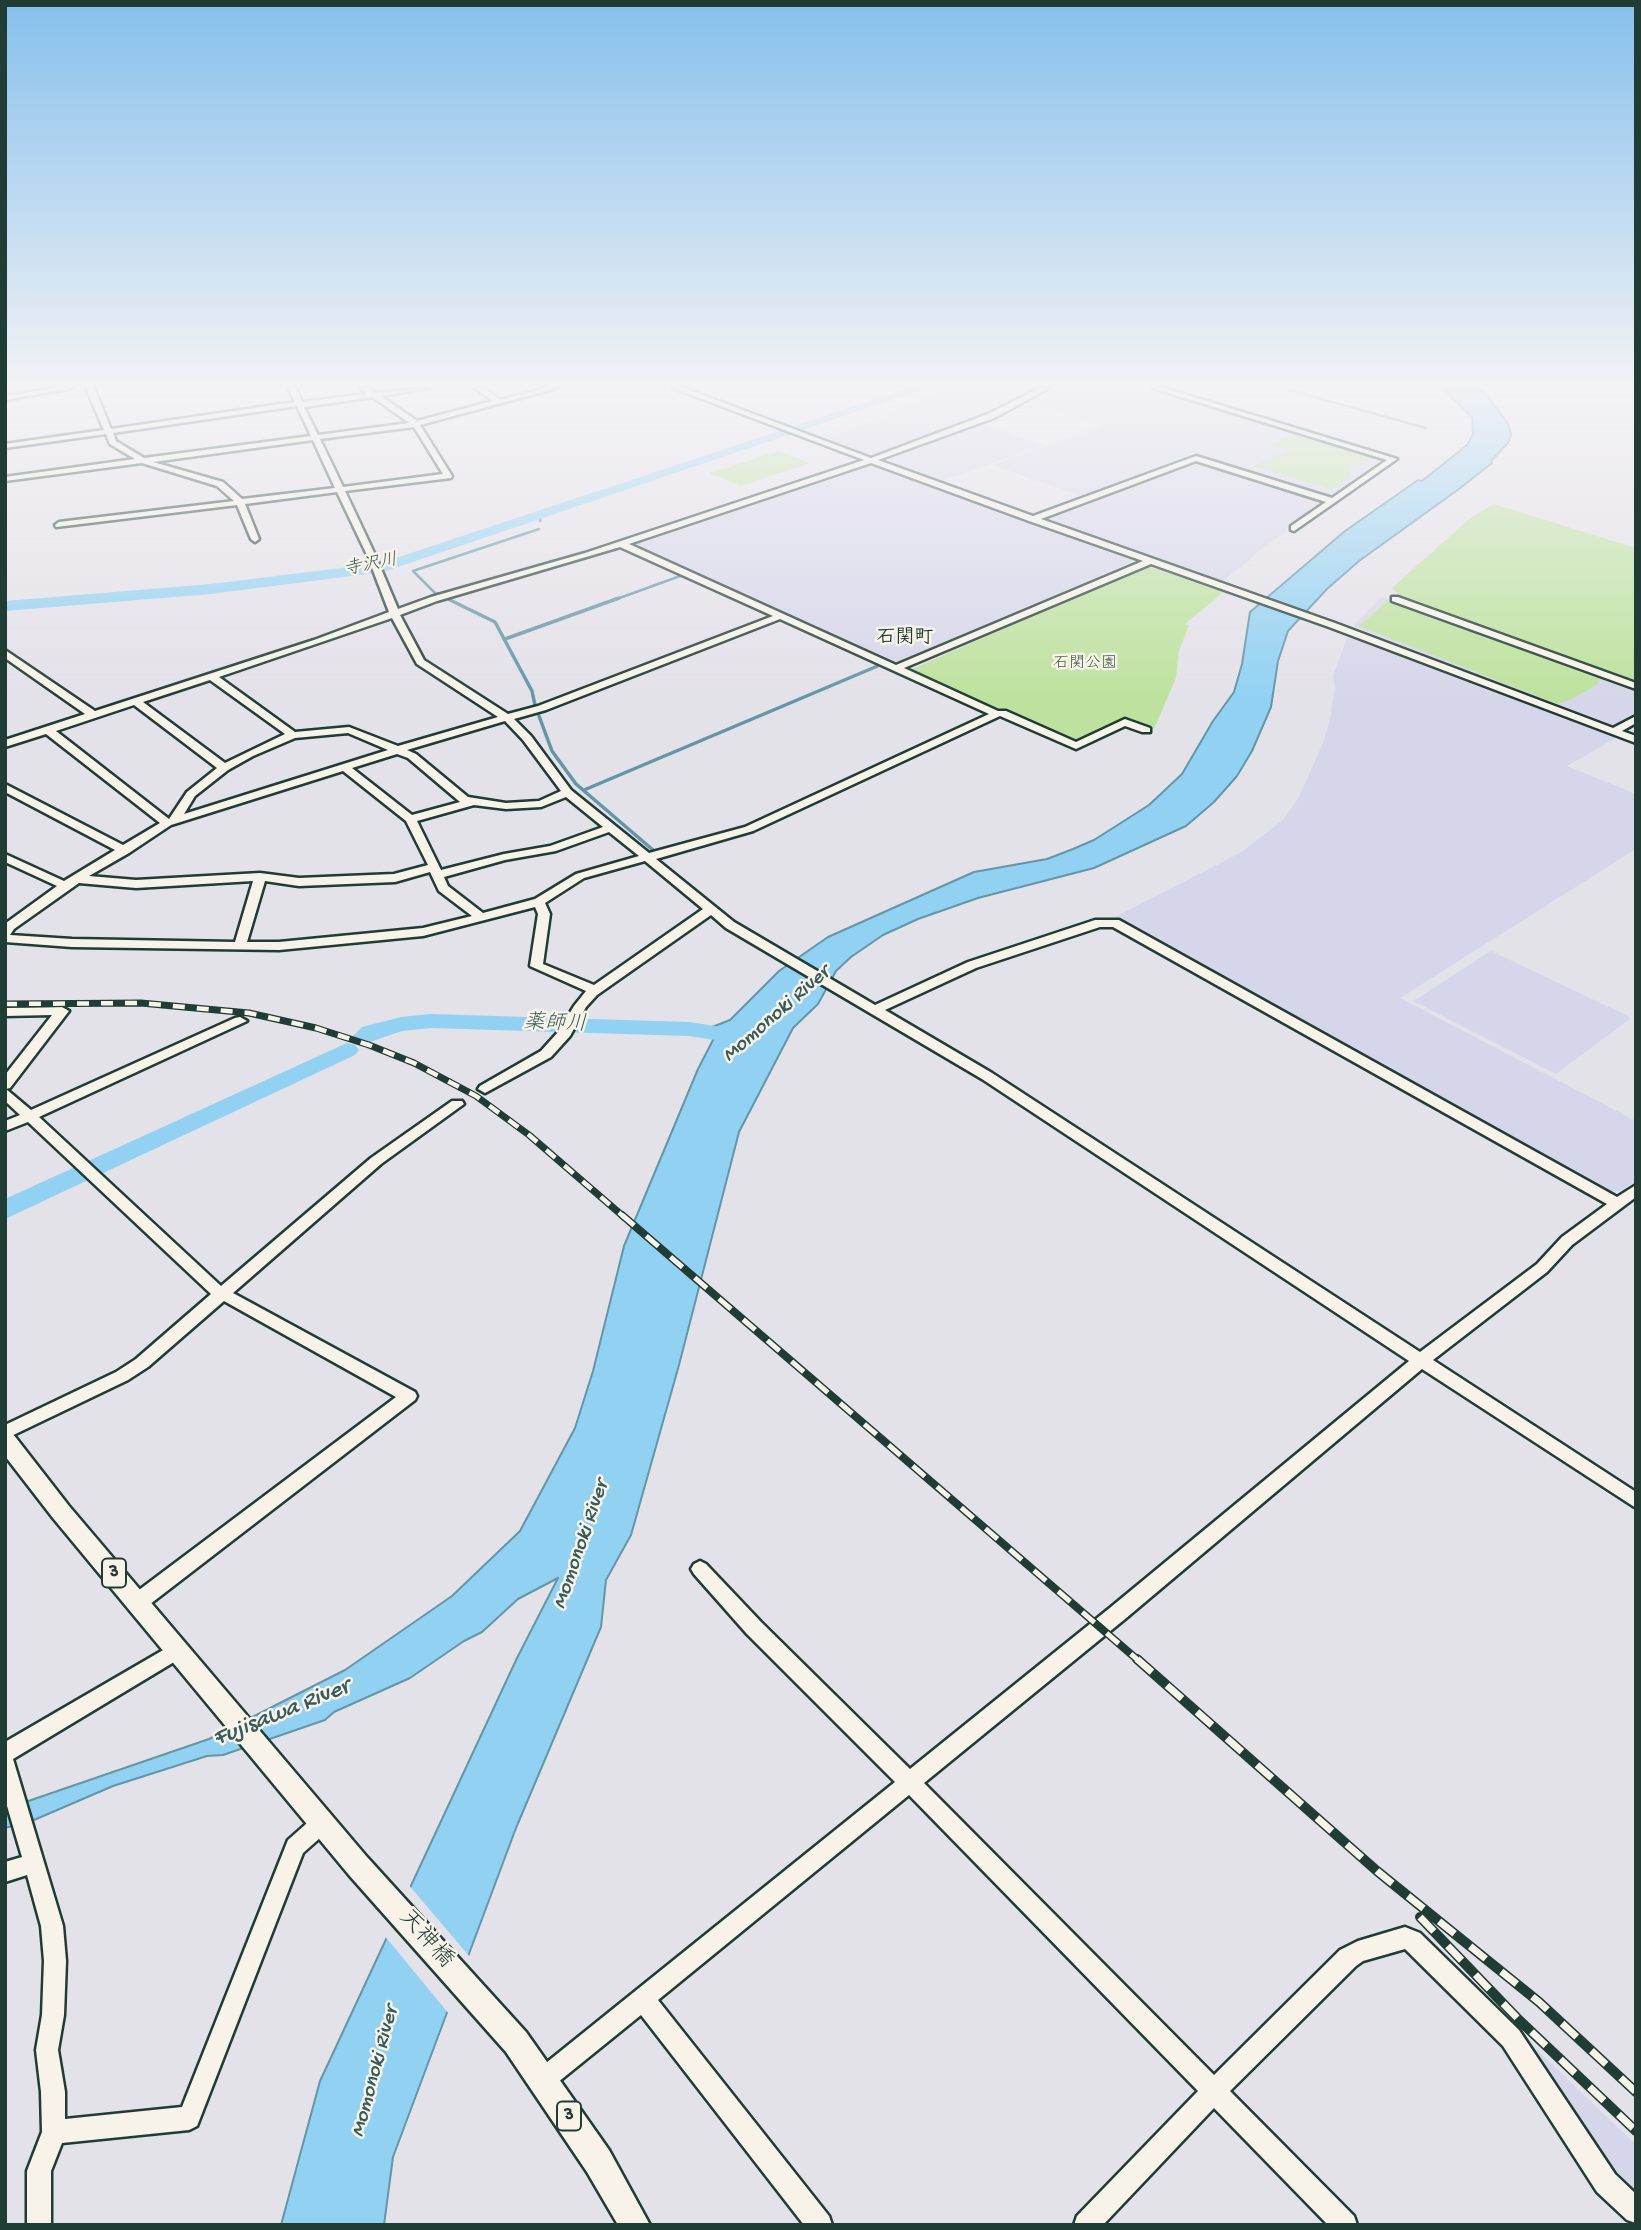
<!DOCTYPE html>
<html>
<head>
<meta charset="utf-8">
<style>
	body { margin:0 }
	#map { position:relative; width:1641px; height:2230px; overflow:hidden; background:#e4e2e9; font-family:"Gochi Hand",sans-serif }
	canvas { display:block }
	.frame { position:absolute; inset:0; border:7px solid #1f3d34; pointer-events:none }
</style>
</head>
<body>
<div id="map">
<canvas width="1641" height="2230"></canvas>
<div class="frame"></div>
</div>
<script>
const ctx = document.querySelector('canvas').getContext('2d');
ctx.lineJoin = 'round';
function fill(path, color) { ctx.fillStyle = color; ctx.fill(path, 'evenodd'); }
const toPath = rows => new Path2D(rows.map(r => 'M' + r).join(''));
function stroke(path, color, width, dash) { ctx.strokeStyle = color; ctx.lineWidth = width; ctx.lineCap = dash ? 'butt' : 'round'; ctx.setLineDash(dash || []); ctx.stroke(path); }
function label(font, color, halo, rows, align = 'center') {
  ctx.font = font + ' "Gochi Hand","Klee One",sans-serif'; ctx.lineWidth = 5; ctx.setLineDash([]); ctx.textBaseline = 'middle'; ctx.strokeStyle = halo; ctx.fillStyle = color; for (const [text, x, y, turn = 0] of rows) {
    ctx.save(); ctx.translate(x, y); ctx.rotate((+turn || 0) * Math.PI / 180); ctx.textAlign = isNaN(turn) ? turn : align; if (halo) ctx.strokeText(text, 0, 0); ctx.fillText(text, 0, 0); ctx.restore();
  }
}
fill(toPath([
	[947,388,1039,388,976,419,878,453,861,454,816,438,866,424],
	[1055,388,1148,388,1382,459,1332,495,1192,453,1081,496,992,465,1102,426,1129,434,1030,402],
	[982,424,1044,445,940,482,889,463,891,458],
	[1193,462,1322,503,1286,528,1285,533,1253,555,1250,560,1220,583,1044,522,1045,519],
	[868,467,876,468,962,497,1136,560,893,664,631,546],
	[1382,597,1636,688,1636,712,1610,727,1353,626],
	[1348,635,1618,737,1567,766,1636,794,1636,849,1400,998,1636,1121,1636,1180,1623,1191,1606,1191,1115,917,1240,853,1283,820,1299,797,1323,743,1330,720,1335,687,1333,676],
	[1491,951,1628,1016,1630,1019,1556,1074,1413,1001],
	[1534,2047,1636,2145,1636,2203,1605,2174,1528,2050]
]), '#d6d6ea');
fill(toPath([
	[1295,434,1315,440,1372,458,1351,466,1350,477,1331,489,1253,466,1288,451,1269,445],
	[779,451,810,463,741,486,709,473],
	[1494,504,1636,548,1636,685,1406,602,1392,588,1469,519],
	[1147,566,1224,592,1185,624,1189,626,1179,650,1176,678,1154,729,1127,718,1079,741,1074,741,910,670],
	[1387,601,1571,667,1602,678,1596,685,1572,699,1557,704,1359,626]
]), '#bde29d');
const water = toPath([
	[1442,388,1479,388,1484,392,1508,423,1511,435,1508,443,1491,461,1492,463,1459,489,1359,561,1327,589,1288,631,1278,661,1271,707,1252,751,1237,776,1214,802,1186,826,1094,868,978,898,918,919,883,935,851,957,836,971,818,1004,793,1028,739,1132,679,1365,631,1535,606,1580,601,1627,516,1828,393,2157,384,2225,281,2225,320,2081,517,1658,558,1578,518,1599,482,1632,464,1641,410,1678,334,1712,325,1720,223,1755,207,1756,113,1786,34,1820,5,1828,5,1809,209,1739,345,1670,452,1596,520,1531,575,1428,593,1371,624,1246,698,1069,714,1038,702,1031,730,1020,779,971,828,937,974,872,1047,859,1073,849,1094,840,1149,805,1182,774,1213,721,1234,692,1242,664,1250,612,1345,531,1418,480,1422,481,1467,445,1473,434,1472,417,1442,388]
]);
fill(water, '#91d1f2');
stroke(water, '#6396a6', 2);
fill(toPath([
	[407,1883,470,1957,449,2014,384,1935]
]), '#e4e2e9');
stroke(toPath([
	[1282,388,1426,428],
	[540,521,542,514],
	[450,600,434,592,413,571,539,529],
	[614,600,683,575]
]), '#6396a6', 2.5);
stroke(toPath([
	[446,598,495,622,532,691,535,705],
	[505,639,619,598],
	[539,716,552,751,576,784,653,850],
	[584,790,880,665]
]), '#6396a6', 3.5);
fill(toPath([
	[909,388,927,388,383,572,211,594,5,611,5,601,211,584,381,563,909,388],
	[430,1014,689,1022,734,1029,742,1031,746,1036,742,1041,734,1043,689,1036,430,1028,402,1031,364,1044,356,1042,352,1037,362,1027,401,1017,430,1014],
	[347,1043,355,1045,359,1050,355,1055,5,1219,5,1199,347,1043]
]), '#91d1f2');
const minor = toPath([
	[55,388,73,388,5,400,5,396,55,388],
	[86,388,94,388,111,429,295,402,288,388,296,388,302,402,367,394,360,388,369,388,375,393,429,388,381,396,417,421,493,401,475,388,484,388,500,400,545,388,557,388,420,425,452,476,451,478,345,491,376,557,398,609,431,597,585,553,864,460,673,388,684,388,871,458,988,414,1040,388,1049,388,994,418,878,460,1033,516,1196,456,1332,498,1387,460,1152,388,1164,388,1397,459,1294,531,1291,530,1291,526,1326,502,1196,461,1041,519,1335,623,1613,728,1636,716,1636,723,1622,731,1636,736,1636,743,1329,627,1151,564,904,668,998,711,1006,711,1076,742,1125,719,1150,728,1150,732,1142,732,1125,726,1076,749,1000,716,753,831,656,859,734,922,875,1005,968,962,1095,920,1119,920,1617,1197,1636,1185,1636,1197,1572,1245,1547,1272,1433,1360,1636,1492,1636,1508,1422,1369,1125,1619,924,1783,1214,2075,1340,1950,1358,1941,1405,1927,1420,1933,1519,2030,1615,2174,1636,2194,1636,2223,1627,2220,1597,2192,1503,2046,1405,1949,1363,1961,1356,1966,1230,2091,1354,2216,1357,2225,1328,2225,1214,2108,1103,2225,1074,2225,1077,2216,1198,2091,909,1795,658,2000,829,2216,832,2225,804,2225,641,2015,552,2087,544,2091,536,2087,532,2079,536,2071,895,1782,747,1634,694,1574,691,1569,694,1564,700,1561,706,1564,761,1622,910,1769,1111,1607,1409,1361,982,1079,726,928,711,915,597,995,586,1007,570,1036,551,1057,485,1093,478,1089,480,1086,541,1051,559,1031,574,1006,586,991,530,966,538,914,535,907,423,936,279,950,72,947,5,942,6,923,57,886,5,862,5,854,64,881,115,850,5,792,5,784,123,845,160,823,46,734,5,747,5,740,85,714,5,658,5,650,95,711,314,640,389,612,368,557,337,492,245,504,259,539,255,542,251,539,237,505,56,527,55,525,59,522,234,501,217,486,142,463,5,481,5,477,135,459,110,444,106,434,5,448,5,444,104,430,86,388],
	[373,397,409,423,318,435,304,407,373,397],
	[297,406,311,436,144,458,116,441,113,433,297,406],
	[414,427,443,474,343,487,320,439,414,427],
	[313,440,335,488,242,499,223,482,153,462,313,440],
	[871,463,1029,521,1143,561,896,665,629,544,871,463],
	[620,547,773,616,538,706,508,714,424,660,400,615,437,601,620,547],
	[392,618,417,664,498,717,398,746,349,727,295,732,219,677,392,618],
	[780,619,989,714,745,827,649,853,571,790,531,736,514,719,546,710,780,619],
	[210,680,285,734,225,763,143,702,210,680],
	[134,705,217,768,187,792,169,819,56,731,134,705],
	[505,721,523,740,561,791,539,801,506,803,468,797,416,754,407,750,505,721],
	[348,733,388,750,184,814,195,796,228,770,253,756,295,738,348,733],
	[397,754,408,758,460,802,412,815,352,768,397,754],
	[343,771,406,821,428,865,394,874,299,878,260,873,136,880,89,876,129,853,171,825,343,771],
	[566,797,603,827,550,846,504,854,441,870,417,821,474,805,506,809,541,807,566,797],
	[609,832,639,856,576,874,535,899,483,913,448,886,444,877,505,860,556,851,609,832],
	[645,861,703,909,594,985,543,964,550,914,545,903,584,878,645,861],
	[430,872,439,891,472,916,423,928,279,942,247,942,265,881,299,886,395,882,430,872],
	[253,881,235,942,72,939,10,935,14,929,79,883,136,888,253,881],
	[1100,927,1113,927,1607,1204,1562,1237,1537,1264,1420,1352,992,1073,885,1010,976,968,1100,927],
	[1392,597,1398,597,1636,683,1636,689,1392,601,1392,597],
	[62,1007,69,1011,10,1088,6,1089,31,1110,235,1018,240,1017,247,1021,39,1117,221,1286,371,1158,452,1101,462,1101,464,1104,381,1164,233,1293,415,1392,417,1396,415,1400,145,1608,138,1610,131,1608,129,1602,131,1596,396,1397,224,1301,148,1367,128,1380,5,1439,5,1425,116,1372,136,1359,211,1294,28,1122,5,1131,5,1121,20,1115,5,1101,5,1075,52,1015,5,1016,5,1008,62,1007],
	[177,1642,184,1644,187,1650,184,1656,13,1759,63,1926,66,1961,64,2015,58,2050,65,2092,65,2119,182,2107,288,1840,315,1816,322,1813,329,1816,332,1823,329,1830,303,1853,197,2126,189,2130,62,2143,51,2171,51,2225,27,2225,27,2171,42,2132,41,2092,36,2050,42,2015,44,1961,41,1926,27,1875,5,1882,5,1862,22,1857,5,1799,5,1742,177,1642]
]);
const major = toPath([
	[5,1432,13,1434,69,1506,367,1857,526,2032,609,2150,650,2225,618,2225,587,2172,506,2052,349,1875,53,1518,5,1456,5,1432]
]);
stroke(minor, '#1f3d34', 5);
stroke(major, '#1f3d34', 5);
fill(minor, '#f7f3e8');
fill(major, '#f7f3e8');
const railFar2 = toPath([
	[5,1004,141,1003,249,1013,316,1028,369,1045,414,1063,476,1096,529,1135,624,1217]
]);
const railFar1 = toPath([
	[622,1215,1139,1661]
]);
const rail = toPath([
	[1137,1659,1377,1871,1539,2002,1636,2092],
	[1420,1917,1519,2020,1636,2131]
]);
stroke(railFar2, '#1f3d34', 7);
stroke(railFar1, '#1f3d34', 8);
stroke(rail, '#1f3d34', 10);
stroke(railFar2, '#f7f3e8', 4.5, [12]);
stroke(railFar1, '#f7f3e8', 5, [16]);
stroke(rail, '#f7f3e8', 7, [20]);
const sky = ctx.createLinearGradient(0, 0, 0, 700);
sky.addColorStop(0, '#85c0ec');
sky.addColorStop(0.55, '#f3f2f5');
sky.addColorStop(1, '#f3f2f500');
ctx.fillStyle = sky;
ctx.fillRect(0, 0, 1641, 700);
label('16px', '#3f5e49', '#f7f3e8', [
	["石関公園",1085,665]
]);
label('italic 18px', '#365b5a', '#f7f3e8', [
	["寺沢川",371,566,-11]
]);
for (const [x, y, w] of [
	[114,1573,24],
	[569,2116,24]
]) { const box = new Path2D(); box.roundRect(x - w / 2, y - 14.5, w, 29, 5); ctx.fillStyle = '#f7f3e8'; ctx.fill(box); stroke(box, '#1f3d34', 2); }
label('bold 18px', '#1f3d34', null, [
	["3",114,1573],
	["3",569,2116]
]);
label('bold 19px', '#1f3d34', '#f7f3e8', [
	["石関町",905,639]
]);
label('italic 21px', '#365b5a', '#f7f3e8', [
	["Momonoki River",777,1015,-41],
	["薬師川",555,1025,2],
	["Momonoki River",582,1545,-71],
	["Momonoki River",376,2072,-75]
]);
label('23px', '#1f3d34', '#f7f3e8', [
	["天神橋",425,1940,48]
]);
label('italic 24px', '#365b5a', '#f7f3e8', [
	["Fujisawa River",282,1714,-22]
]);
</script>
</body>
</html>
